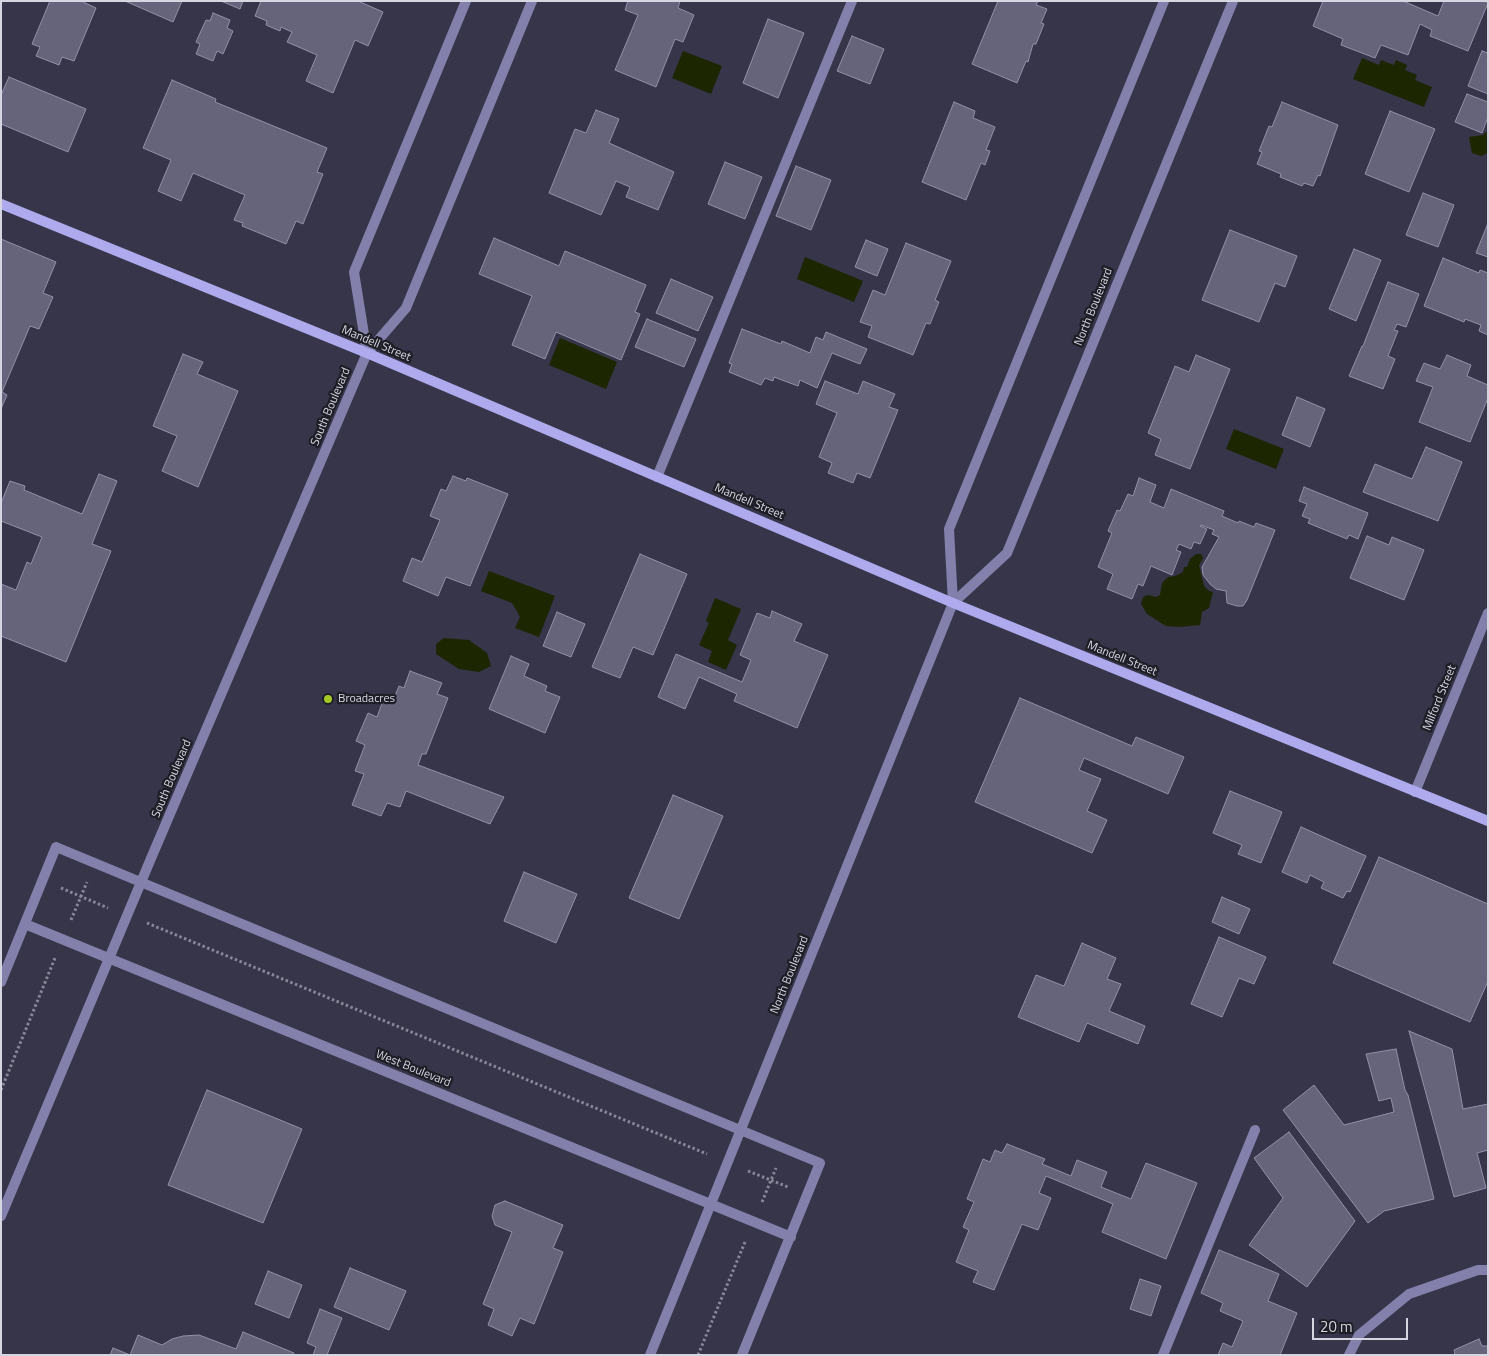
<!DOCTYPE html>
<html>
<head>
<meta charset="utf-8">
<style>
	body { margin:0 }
	#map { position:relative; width:1489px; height:1356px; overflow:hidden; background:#363549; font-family:"Titillium Web",sans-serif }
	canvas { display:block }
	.frame { position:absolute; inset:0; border:2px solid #d6d6e2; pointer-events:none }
	.scale { position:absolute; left:1312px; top:1318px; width:96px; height:22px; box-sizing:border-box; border:2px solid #d6d6e2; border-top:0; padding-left:6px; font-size:15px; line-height:18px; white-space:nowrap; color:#d6d6e2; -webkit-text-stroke:4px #1e1e27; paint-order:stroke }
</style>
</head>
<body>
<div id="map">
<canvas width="1489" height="1356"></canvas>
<div class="frame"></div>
<div class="scale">20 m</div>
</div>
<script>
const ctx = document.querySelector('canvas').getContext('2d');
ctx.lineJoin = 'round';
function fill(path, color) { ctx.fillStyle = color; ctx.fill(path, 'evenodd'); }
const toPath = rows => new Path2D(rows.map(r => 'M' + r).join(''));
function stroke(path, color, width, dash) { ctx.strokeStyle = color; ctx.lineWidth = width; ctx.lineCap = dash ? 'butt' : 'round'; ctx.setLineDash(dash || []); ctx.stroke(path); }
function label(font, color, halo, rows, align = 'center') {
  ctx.font = font + ' "Titillium Web",sans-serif'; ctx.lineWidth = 4.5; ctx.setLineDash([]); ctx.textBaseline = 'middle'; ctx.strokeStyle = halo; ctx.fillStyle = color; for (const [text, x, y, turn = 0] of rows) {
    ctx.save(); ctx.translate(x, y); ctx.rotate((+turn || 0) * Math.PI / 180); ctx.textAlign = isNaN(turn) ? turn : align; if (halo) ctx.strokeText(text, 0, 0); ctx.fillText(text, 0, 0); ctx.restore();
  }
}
fill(toPath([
	[683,51,722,66,711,94,672,78],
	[1362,58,1379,65,1381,60,1394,65,1396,60,1407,65,1405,70,1417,75,1415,80,1432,87,1424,107,1353,79],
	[1488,130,1488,153,1481,156,1472,153,1469,137,1483,135],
	[805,257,863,281,854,302,797,279],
	[560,338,617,362,606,389,549,365],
	[1234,429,1284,449,1276,469,1226,449],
	[1196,554,1201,554,1203,558,1199,565,1204,586,1209,591,1213,592,1209,608,1202,612,1200,625,1179,627,1166,626,1147,614,1141,604,1143,597,1148,595,1156,597,1160,595,1162,583,1168,577,1175,576,1183,572,1184,567,1187,567,1190,559],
	[489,571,555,596,539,637,515,628,520,617,512,603,481,591],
	[715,598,741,609,728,640,737,645,726,670,708,662,712,651,699,645,709,623,706,621],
	[444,638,469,640,487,653,491,666,479,672,459,669,436,654,436,644]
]), '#1c2600');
const building = toPath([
	[50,1,81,1,96,8,74,61,62,57,59,65,36,56,40,47,32,44,50,1],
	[125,1,182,1,173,22,125,1],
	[221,1,243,1,240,9,221,1],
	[261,1,358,1,383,12,368,46,355,40,333,93,306,81,317,55,287,42,292,32,281,27,280,31,266,25,267,21,255,16,261,1],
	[628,1,680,1,678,8,694,15,683,42,675,39,656,87,615,70,638,15,625,10,628,1],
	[998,1,1038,1,1036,5,1047,9,1041,23,1044,24,1036,44,1033,44,1028,62,1026,61,1017,83,972,64,998,1],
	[1323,1,1403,1,1438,16,1444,1,1485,1,1488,3,1468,51,1430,36,1432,30,1420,24,1408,55,1381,45,1375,58,1341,45,1343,39,1313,26,1323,1],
	[213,13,230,20,227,28,233,31,223,54,217,51,213,61,196,54,200,44,196,42,206,20,210,21,213,13],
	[768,19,804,33,778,98,743,83,768,19],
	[852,36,884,49,870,84,837,71,852,36],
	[1482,51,1488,53,1488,94,1468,86,1482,51],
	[9,77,86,109,68,152,1,124,1,95,9,77],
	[172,80,216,99,215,102,327,148,317,172,323,174,303,224,296,221,286,244,242,226,243,223,234,220,245,195,193,173,181,201,158,191,171,160,143,148,172,80],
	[1467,94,1488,102,1488,117,1482,133,1455,122,1467,94],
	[954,102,975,111,973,118,995,127,986,150,990,151,985,165,981,163,966,200,922,182,954,102],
	[1282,102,1338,125,1320,176,1318,175,1313,186,1304,183,1302,186,1280,177,1281,174,1257,164,1262,152,1259,151,1269,126,1272,127,1282,102],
	[596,110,619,119,609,143,674,172,658,210,626,197,630,187,616,181,601,215,549,193,575,129,586,133,596,110],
	[1390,111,1435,129,1409,192,1365,174,1390,111],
	[725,162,762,177,745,219,708,204,725,162],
	[796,166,831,180,811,230,776,216,796,166],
	[1423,193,1454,205,1438,247,1406,235,1423,193],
	[1488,223,1488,257,1476,253,1488,223],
	[1230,230,1297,256,1285,287,1275,283,1259,322,1202,300,1230,230],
	[494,238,559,266,565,251,646,285,635,312,640,314,621,360,556,332,545,359,512,345,532,296,479,274,494,238],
	[1,239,56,262,43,293,53,297,39,329,30,326,2,392,7,395,1,409,1,239],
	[866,240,888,249,877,276,855,267,866,240],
	[906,243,951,261,935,300,939,302,930,324,926,323,913,355,868,337,872,326,860,322,873,290,885,295,906,243],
	[1354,249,1381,260,1356,321,1329,309,1354,249],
	[1443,258,1479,273,1480,270,1488,273,1488,335,1479,331,1481,325,1465,319,1464,322,1424,306,1443,258],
	[671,279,713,297,698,331,656,313,671,279],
	[1388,282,1419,294,1406,327,1397,324,1394,330,1398,331,1388,356,1395,359,1383,389,1349,376,1362,346,1363,346,1388,282],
	[647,319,696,339,684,367,635,347,647,319],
	[742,329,781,344,782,341,810,353,816,337,823,340,826,332,867,349,860,364,832,353,817,388,800,380,798,386,774,377,773,381,765,378,761,385,729,372,732,364,729,363,742,329],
	[183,354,203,362,197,374,238,391,198,487,162,471,177,436,153,426,183,354],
	[1196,355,1230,369,1190,469,1155,455,1161,439,1148,433,1175,366,1189,372,1196,355],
	[1447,355,1471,365,1467,376,1488,385,1488,398,1470,442,1419,422,1433,387,1416,381,1424,363,1440,369,1447,355],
	[825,381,858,394,863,381,895,394,889,407,898,410,870,478,857,473,853,483,828,473,832,463,819,457,837,413,816,404,825,381],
	[1297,397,1325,409,1310,447,1282,435,1297,397],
	[1426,447,1462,462,1438,521,1363,492,1375,464,1412,479,1426,447],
	[99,474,117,481,92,544,111,551,66,662,1,636,1,584,16,590,27,562,31,564,42,537,1,521,1,503,10,481,25,486,24,490,82,514,99,474],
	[453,476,466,481,467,478,508,494,470,586,446,577,438,596,403,581,412,558,422,562,440,520,430,516,441,489,446,491,453,476],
	[1139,478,1156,485,1150,502,1164,508,1171,489,1224,511,1222,516,1238,523,1239,521,1254,527,1256,523,1275,530,1247,600,1243,606,1237,606,1227,603,1226,591,1216,589,1210,584,1203,575,1202,567,1219,537,1212,534,1214,530,1201,525,1200,526,1207,529,1200,544,1194,542,1191,549,1179,544,1176,550,1181,552,1172,575,1151,566,1143,586,1138,584,1132,599,1107,589,1113,574,1098,567,1112,533,1108,531,1117,510,1120,511,1128,494,1133,496,1139,478],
	[1304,487,1368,513,1358,539,1349,535,1347,539,1308,523,1310,519,1302,516,1307,504,1299,501,1304,487],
	[1367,536,1389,545,1392,537,1424,550,1404,600,1350,578,1367,536],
	[640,554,687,574,653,655,633,647,620,678,592,667,640,554],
	[772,611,802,624,794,641,828,655,797,728,734,701,737,694,699,677,685,709,658,697,676,654,742,682,751,660,740,655,757,613,770,618,772,611],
	[557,612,585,624,571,657,543,646,557,612],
	[511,656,529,664,524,676,547,686,545,691,560,697,545,733,489,709,511,656],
	[410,671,442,683,437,694,448,698,426,754,422,754,418,765,504,797,490,824,406,791,400,807,387,803,381,816,352,805,364,774,355,771,365,745,356,741,368,713,377,717,384,698,393,701,399,686,404,688,410,671],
	[1020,698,1132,746,1136,737,1184,757,1168,794,1084,758,1079,770,1101,779,1087,811,1107,820,1092,853,975,802,1020,698],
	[1230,791,1282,812,1261,863,1238,854,1242,845,1213,833,1230,791],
	[673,795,723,816,679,919,629,898,673,795],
	[1301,827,1366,856,1350,892,1347,891,1343,898,1321,888,1324,882,1310,875,1307,883,1282,872,1301,827],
	[1379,857,1488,904,1488,981,1470,1022,1333,963,1379,857],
	[524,872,577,894,556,943,504,921,524,872],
	[1222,897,1250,909,1239,934,1212,922,1222,897],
	[1219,937,1266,957,1254,984,1239,978,1222,1017,1191,1004,1219,937],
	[1082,943,1116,958,1107,979,1121,984,1109,1011,1145,1026,1138,1044,1087,1023,1079,1042,1018,1017,1036,975,1064,986,1082,943],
	[1409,1031,1452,1049,1463,1109,1488,1104,1488,1150,1477,1153,1486,1188,1454,1197,1409,1031],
	[1396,1049,1405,1090,1408,1095,1434,1199,1384,1211,1368,1223,1283,1110,1314,1085,1344,1125,1394,1112,1391,1098,1379,1101,1366,1054,1396,1049],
	[207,1090,302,1129,263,1223,168,1185,207,1090],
	[1289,1132,1355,1221,1307,1287,1249,1245,1283,1198,1254,1158,1289,1132],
	[1007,1144,1045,1159,1042,1164,1071,1176,1077,1160,1107,1172,1101,1187,1131,1199,1146,1163,1197,1183,1166,1259,1102,1232,1113,1204,1046,1176,1039,1193,1051,1198,1038,1230,1022,1224,994,1290,973,1282,978,1271,956,1262,969,1230,963,1227,974,1202,967,1199,983,1159,990,1162,995,1150,1002,1153,1007,1144],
	[505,1201,563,1225,553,1248,563,1252,534,1324,520,1318,512,1336,488,1325,494,1309,483,1304,512,1232,495,1225,492,1216,495,1205,505,1201],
	[1219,1250,1279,1274,1268,1301,1297,1313,1280,1355,1218,1355,1223,1343,1232,1347,1243,1321,1220,1311,1223,1303,1201,1293,1219,1250],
	[350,1268,406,1291,389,1330,334,1307,350,1268],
	[268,1271,302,1285,289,1318,255,1304,268,1271],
	[1140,1279,1161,1286,1151,1316,1130,1309,1140,1279],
	[320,1309,342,1318,327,1355,313,1355,316,1347,307,1343,320,1309],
	[243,1332,294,1353,293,1355,130,1355,138,1335,162,1345,172,1339,183,1336,199,1335,236,1349,243,1332],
	[1479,1339,1482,1346,1488,1346,1488,1355,1452,1355,1455,1354,1454,1350,1479,1339],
	[113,1348,130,1355,110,1355,113,1348]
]);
fill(building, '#65647a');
stroke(building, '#9291a8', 1);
stroke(toPath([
	[61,888,108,908],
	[71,920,87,882],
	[147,923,707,1154],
	[1,1090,55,958],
	[748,1171,788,1187],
	[762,1202,776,1168],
	[698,1355,745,1242]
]), '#878797', 3, [2.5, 2.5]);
stroke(toPath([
	[657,477,852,1],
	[1163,1355,1255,1130]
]), '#8381ab', 10);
stroke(toPath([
	[367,353,354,272,466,1],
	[953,603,1007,553,1233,1],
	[1415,792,1488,613],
	[25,924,791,1237],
	[1,982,56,847,820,1163,742,1355],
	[1,1216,152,856,367,353,406,308,532,1],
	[650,1355,953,603,949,529,1164,1],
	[1349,1355,1359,1335,1409,1294,1478,1270,1488,1270]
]), '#8381ab', 10);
stroke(toPath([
	[1,204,367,353,953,603,1488,821]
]), '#aeaaed', 10);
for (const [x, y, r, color] of [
	[328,699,5,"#a4c825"]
]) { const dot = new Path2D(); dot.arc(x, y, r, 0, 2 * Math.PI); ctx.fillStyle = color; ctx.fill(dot); stroke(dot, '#1e1e27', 2); }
label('12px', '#d6d6e2', '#1e1e27', [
	["North Boulevard",1094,307,-68],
	["Mandell Street",376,344,23],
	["South Boulevard",331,407,-67],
	["Mandell Street",749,502,23],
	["Mandell Street",1122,659,22],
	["Milford Street",1440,698,-68],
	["South Boulevard",172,779,-67],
	["North Boulevard",790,975,-68],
	["West Boulevard",413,1069,22]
]);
label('12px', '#d6d6e2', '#1e1e27', [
	["Broadacres",338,699]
], 'left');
</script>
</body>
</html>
